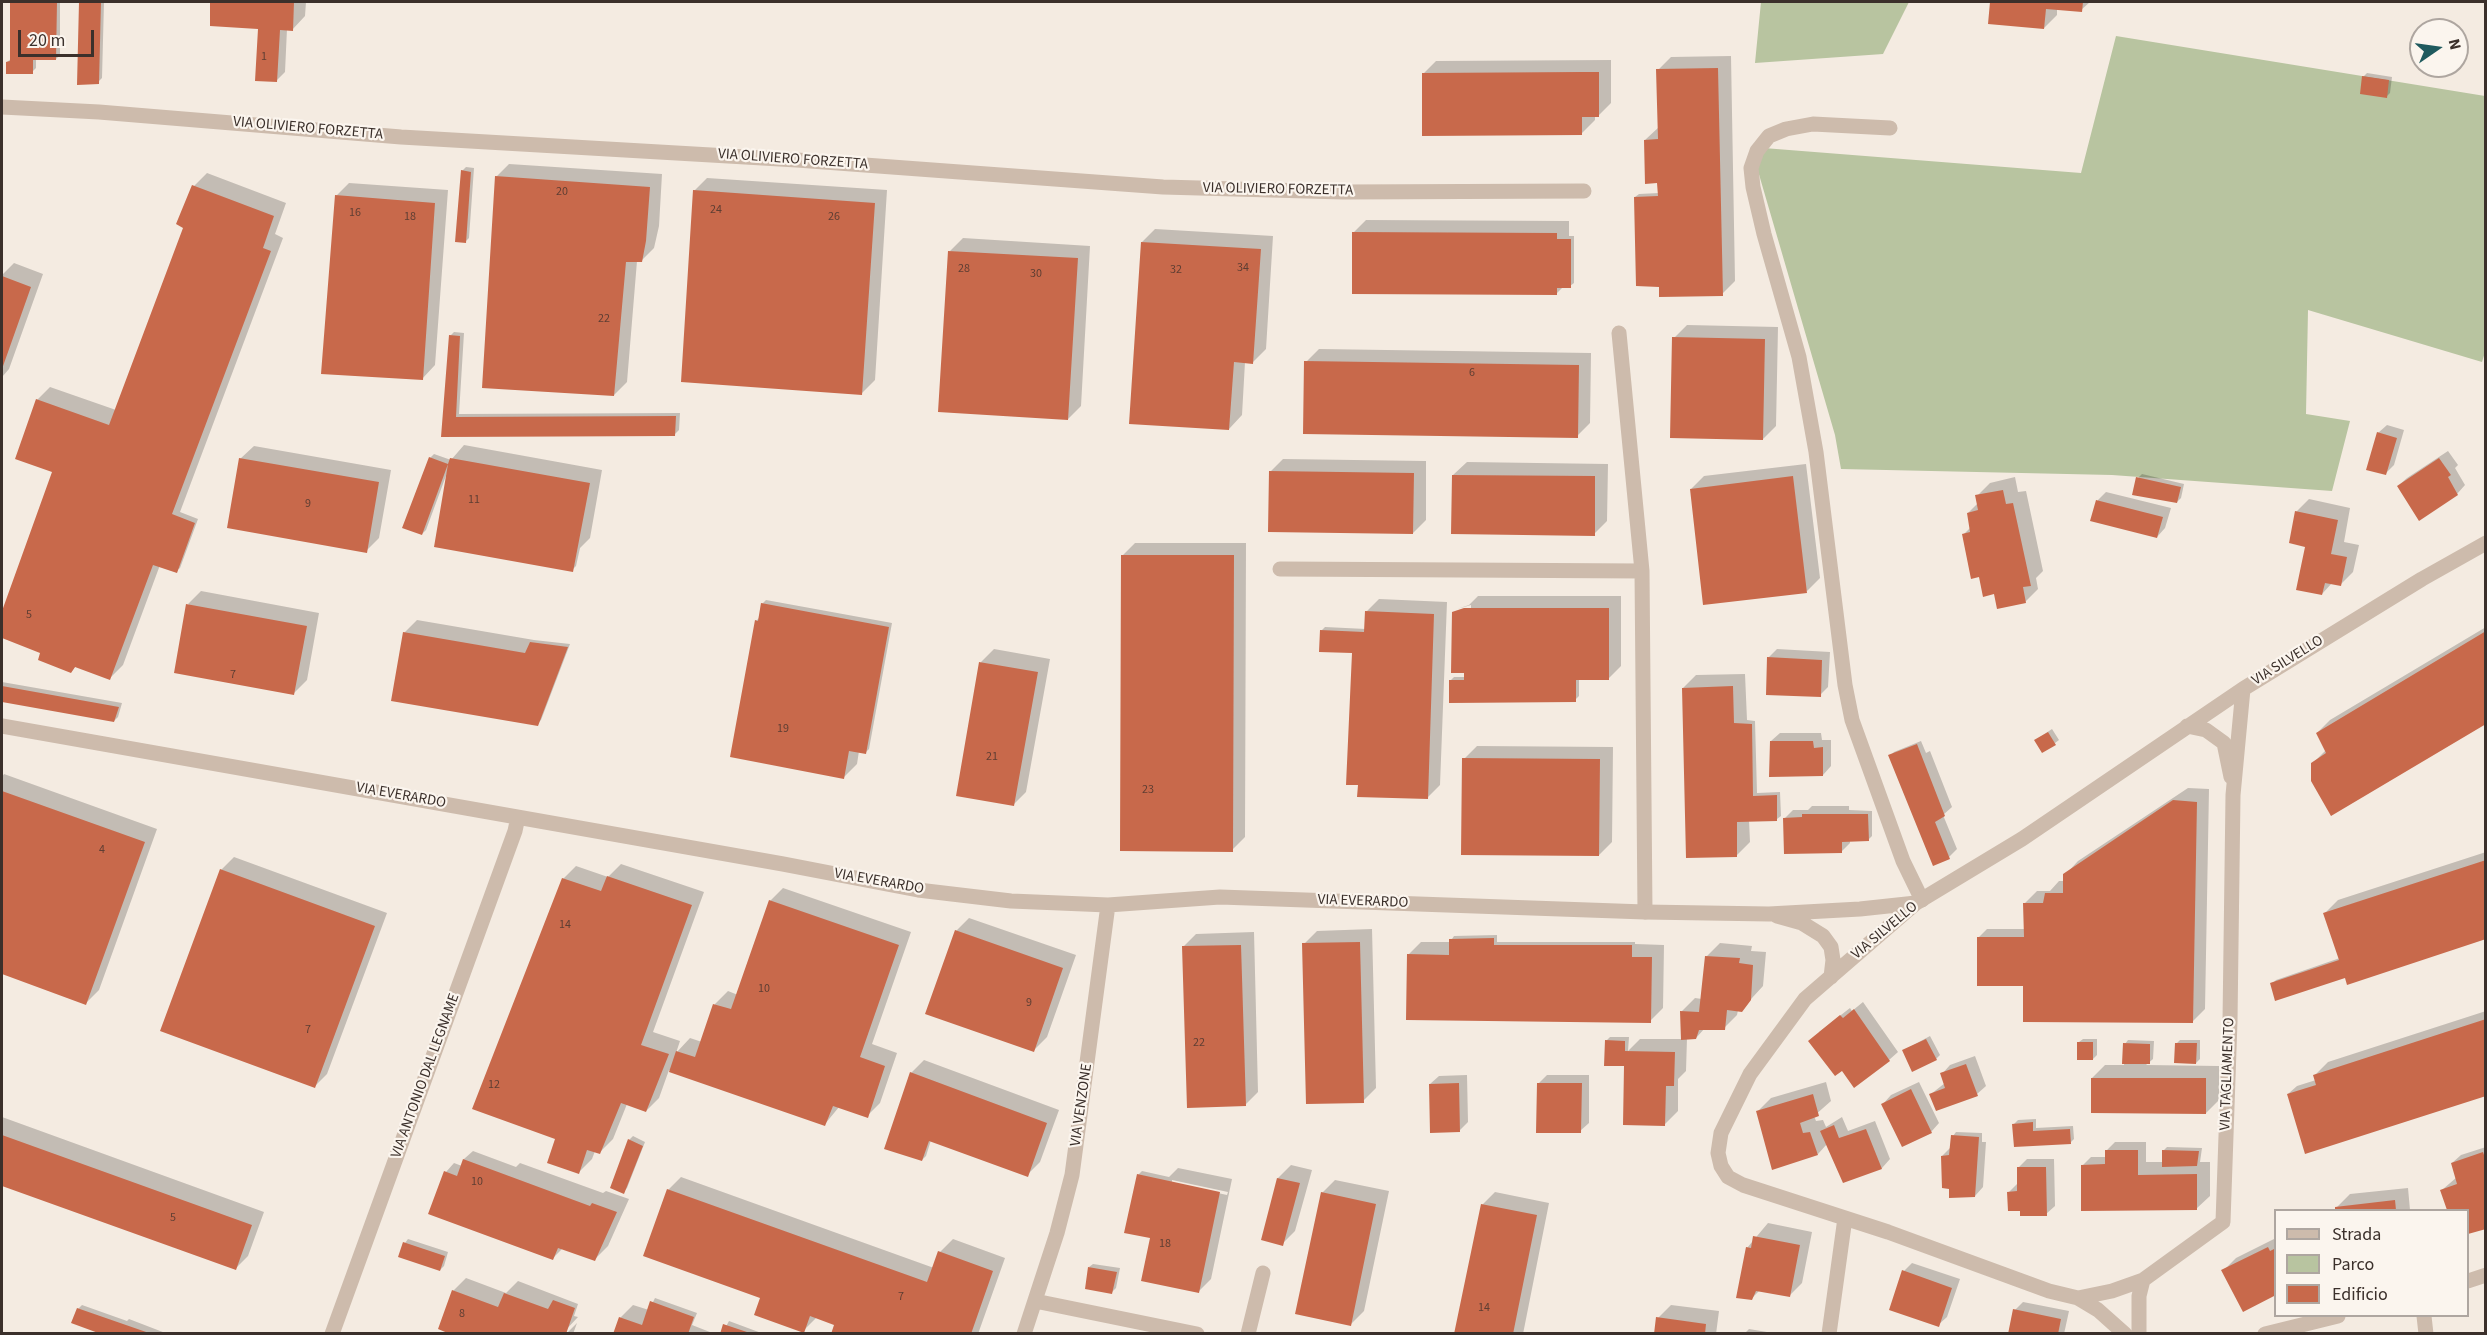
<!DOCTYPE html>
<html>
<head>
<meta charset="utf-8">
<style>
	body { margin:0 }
	#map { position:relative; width:2487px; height:1335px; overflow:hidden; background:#f4ebe1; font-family:"Source Sans 3",sans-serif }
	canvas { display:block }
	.frame { position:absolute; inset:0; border:3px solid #3b302b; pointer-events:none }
	.legend { position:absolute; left:2274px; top:1209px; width:195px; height:108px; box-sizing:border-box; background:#fbf5ee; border:2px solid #aea6a0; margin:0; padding:8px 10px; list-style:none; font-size:18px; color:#3b302b }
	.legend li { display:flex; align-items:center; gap:12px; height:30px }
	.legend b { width:30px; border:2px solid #aea6a0 }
	.north { position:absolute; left:2409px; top:18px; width:60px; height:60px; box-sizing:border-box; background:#fbf5ee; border:2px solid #aea6a0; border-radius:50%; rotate:77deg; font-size:16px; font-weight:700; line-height:24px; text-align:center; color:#3b302b }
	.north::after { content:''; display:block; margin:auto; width:21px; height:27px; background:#1f5a5e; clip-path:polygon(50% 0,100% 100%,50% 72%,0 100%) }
	.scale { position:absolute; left:18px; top:30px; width:76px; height:27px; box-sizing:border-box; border:3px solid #3b302b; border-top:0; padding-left:8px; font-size:18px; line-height:21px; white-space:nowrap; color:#3b302b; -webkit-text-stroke:4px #fbf5ee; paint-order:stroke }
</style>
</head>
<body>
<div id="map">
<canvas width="2487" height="1335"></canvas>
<div class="frame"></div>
<ul class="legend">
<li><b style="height:8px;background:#cdbbac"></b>Strada</li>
<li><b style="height:16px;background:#b8c4a0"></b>Parco</li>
<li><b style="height:16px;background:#c8694b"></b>Edificio</li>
</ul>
<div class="north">N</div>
<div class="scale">20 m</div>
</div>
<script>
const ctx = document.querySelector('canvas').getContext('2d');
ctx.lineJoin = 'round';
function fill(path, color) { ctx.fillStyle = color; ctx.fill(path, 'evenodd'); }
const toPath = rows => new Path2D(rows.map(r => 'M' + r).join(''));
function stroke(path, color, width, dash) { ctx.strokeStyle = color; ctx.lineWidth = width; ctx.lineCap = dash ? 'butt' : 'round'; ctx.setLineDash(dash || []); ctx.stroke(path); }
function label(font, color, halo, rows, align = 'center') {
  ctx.font = font + ' "Source Sans 3",sans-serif'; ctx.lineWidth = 4.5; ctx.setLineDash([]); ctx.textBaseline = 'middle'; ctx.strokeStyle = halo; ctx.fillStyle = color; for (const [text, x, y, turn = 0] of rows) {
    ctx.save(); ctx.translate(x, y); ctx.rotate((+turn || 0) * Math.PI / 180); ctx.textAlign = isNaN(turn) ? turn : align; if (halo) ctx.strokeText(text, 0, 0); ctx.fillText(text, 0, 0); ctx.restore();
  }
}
fill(toPath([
	[1761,2,1909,2,1883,54,1755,63],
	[2116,36,2485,96,2486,349,2482,362,2308,310,2306,414,2350,421,2332,491,2112,475,1841,469,1835,435,1751,147,2081,173]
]), '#b8c4a0');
fill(toPath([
	[12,2,60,2,60,55,56,59,36,59,36,68,32,72,7,62,12,58],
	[81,2,104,2,102,78,98,82,79,84],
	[211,2,306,2,305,16,292,30,287,29,285,72,276,81,260,28,211,25],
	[1991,2,2090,2,2081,10,2057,8,2057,15,2044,28,1989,23],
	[1731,56,1735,281,1722,294,1661,283,1635,197,1639,194,1659,193,1659,182,1645,140,1659,127,1658,70,1671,57],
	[1611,60,1611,103,1598,116,1595,116,1595,120,1582,133,1423,74,1436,61],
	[2367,73,2392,77,2390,93,2386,97,2363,77],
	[509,164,662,174,659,226,654,248,641,261,637,261,627,382,614,395,496,177],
	[466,167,474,168,469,238,465,242,462,171],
	[207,173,286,203,275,234,283,238,180,512,198,519,180,568,176,571,160,565,123,665,110,678,76,666,71,672,42,652,2,637,2,616,54,471,37,400,50,387,116,410,185,227,178,224,194,186],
	[707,178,887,190,875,380,862,393,694,191],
	[349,183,448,190,435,365,422,379,336,196],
	[1366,220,1569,221,1569,236,1574,236,1574,283,1570,286,1563,287,1556,294,1353,233],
	[1155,229,1273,236,1266,349,1253,362,1245,362,1242,415,1229,429,1142,242],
	[963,238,1090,246,1081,406,1068,419,950,251],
	[14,263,43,274,9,369,2,377,2,275],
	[1687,325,1778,327,1776,426,1763,439,1674,338],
	[454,332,464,333,459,414,680,413,679,430,675,434,442,436,450,336],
	[1319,349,1591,353,1590,423,1577,436,1306,362],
	[2387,425,2404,430,2394,465,2386,473,2378,433],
	[464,445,602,470,590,538,580,548,576,566,572,570,447,473,426,530,422,534,430,458,434,454,451,460],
	[254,446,391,470,379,538,366,551,240,459],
	[2448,451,2458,465,2455,468,2465,485,2457,494,2398,486,2407,478],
	[1283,459,1426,461,1426,520,1413,533,1270,472],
	[1467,462,1608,464,1607,521,1594,534,1453,475],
	[1806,464,1820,578,1807,591,1691,489,1704,476],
	[2142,474,2184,484,2181,498,2177,502,2138,478],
	[2015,477,2018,492,2026,491,2043,571,2036,578,2038,589,2025,602,1995,592,1980,575,1964,534,1971,527,1968,513,1978,503,1977,496,1990,483],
	[2106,492,2171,508,2165,528,2157,537,2092,520,2098,500],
	[2309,499,2350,508,2344,542,2359,545,2353,572,2340,585,2332,583,2322,594,2296,512],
	[1135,543,1246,543,1245,837,1232,850,1122,556],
	[201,591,319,613,307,680,294,693,188,604],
	[1478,596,1621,596,1621,666,1608,679,1579,679,1579,696,1575,700,1450,681,1454,677,1465,677,1454,612,1471,608,1471,605,1457,609,1469,605],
	[1379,599,1447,602,1440,785,1427,798,1353,651,1321,631,1325,627,1366,629,1366,612],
	[766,600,892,623,869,749,865,753,859,751,857,764,844,777,756,621,760,617,762,604],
	[417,620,534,640,570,644,541,720,537,724,404,633],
	[2486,627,2486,722,2313,763,2326,750,2317,733,2330,720],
	[994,649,1050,659,1026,792,1013,805,981,662],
	[1777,649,1830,652,1828,687,1820,695,1768,658],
	[1745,674,1747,720,1755,721,1757,793,1780,792,1781,816,1777,819,1749,820,1750,842,1737,855,1683,688,1696,675],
	[2,682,122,703,118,717,114,721,2,701],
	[2052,729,2059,740,2055,743,2040,737],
	[1780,733,1821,733,1822,740,1831,740,1831,766,1823,775,1771,741],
	[1921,741,1926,753,1930,751,1952,807,1943,815,1957,849,1949,857,1890,756,1894,752],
	[1477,746,1613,747,1612,842,1599,855,1464,759],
	[4,774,157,829,99,990,86,1003,2,973,2,777],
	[2188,788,2209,789,2205,1009,2192,1022,2025,985,1978,938,1987,929,2024,929,2024,904,2037,891,2050,891,2059,881,2065,881,2065,875,2078,861],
	[1812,806,1849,806,1849,810,1872,811,1872,836,1868,840,1850,840,1850,843,1841,852,1785,818,1793,810,1808,810],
	[2486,852,2486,937,2346,976,2272,984,2276,980,2340,958,2325,913,2338,900],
	[234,857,387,913,327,1074,314,1087,221,870],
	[621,864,704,892,653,1032,680,1041,676,1053,690,1038,702,1042,715,1004,728,991,738,995,770,901,783,888,911,932,872,1044,897,1053,880,1103,867,1116,839,1107,825,1124,669,1070,659,1098,646,1111,627,1104,613,1139,600,1152,595,1151,592,1159,579,1172,556,1138,563,879,576,866,608,877],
	[969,918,1076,955,1047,1037,1034,1050,956,931],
	[1372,929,1376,1088,1363,1101,1304,944,1317,931],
	[1254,932,1258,1092,1245,1105,1183,947,1196,934],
	[1497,935,1497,942,1635,942,1635,944,1664,945,1663,1008,1650,1021,1408,955,1421,942,1450,942,1454,936],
	[1720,943,1752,946,1751,951,1766,952,1763,986,1741,1010,1738,1010,1737,1015,1724,1028,1705,1028,1696,1038,1687,1038,1686,1071,1678,1079,1678,1111,1665,1124,1627,1062,1606,1041,1610,1037,1629,1037,1628,1051,1640,1039,1682,1039,1682,1011,1695,998,1702,999,1707,956],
	[1863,1002,1898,1052,1889,1060,1819,1032,1850,1008,1852,1011],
	[2486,1011,2486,1094,2288,1094,2297,1086,2316,1080,2315,1075,2328,1062],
	[1930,1036,1940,1055,1936,1059,1904,1050],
	[2083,1039,2097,1039,2097,1055,2093,1059,2079,1042],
	[2128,1040,2154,1041,2153,1059,2146,1065,2219,1066,2219,1100,2206,1113,2092,1078,2105,1065,2124,1065,2125,1044],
	[2180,1040,2200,1040,2200,1059,2196,1063,2176,1044],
	[1975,1056,1986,1086,1977,1094,1931,1094,1945,1083,1942,1074,1950,1065],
	[924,1060,1059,1110,1040,1162,1027,1175,931,1140,926,1156,922,1160,886,1148,911,1073],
	[1467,1075,1468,1122,1459,1131,1430,1084,1439,1076],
	[1547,1075,1589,1075,1589,1123,1580,1131,1539,1083],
	[1826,1082,1831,1101,1814,1116,1816,1121,1823,1120,1826,1127,1842,1117,1848,1131,1875,1121,1890,1159,1882,1168,1843,1181,1827,1144,1818,1154,1758,1111,1771,1098],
	[1919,1082,1939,1123,1931,1132,1883,1104,1891,1095],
	[2,1117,264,1212,248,1256,235,1269,2,1184],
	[2036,1119,2036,1128,2073,1126,2074,1139,2070,1143,2015,1146,2014,1124,2018,1120],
	[1956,1132,1982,1133,1982,1142,1986,1142,1983,1187,1975,1196,1942,1156,1951,1147,1953,1136],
	[633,1136,645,1142,627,1188,623,1192,629,1140],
	[2115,1142,2146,1142,2146,1162,2164,1162,2164,1150,2167,1147,2202,1148,2200,1162,2210,1162,2210,1196,2196,1209,2083,1165,2091,1157,2107,1157,2106,1151],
	[2486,1147,2486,1227,2468,1233,2468,1210,2448,1210,2442,1190,2457,1177,2452,1163,2461,1155],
	[473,1151,516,1167,520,1163,603,1193,606,1191,629,1199,608,1246,595,1259,563,1248,553,1258,446,1172,454,1163,462,1166,464,1159],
	[2027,1159,2054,1159,2055,1206,2046,1214,2021,1209,2009,1192,2017,1184,2018,1168],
	[1291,1165,1312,1170,1295,1231,1282,1244,1278,1178],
	[1178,1168,1232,1179,1211,1279,1198,1292,1153,1233,1138,1175,1142,1171,1169,1177],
	[1172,1180,1228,1192,1227,1195,1172,1183],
	[681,1177,934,1268,940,1252,953,1239,1005,1258,978,1334,832,1334,836,1324,817,1317,803,1331,762,1298,668,1190],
	[1335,1180,1389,1191,1364,1311,1351,1324,1322,1193],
	[2408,1188,2410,1210,2337,1210,2337,1207,2350,1194],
	[1495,1192,1549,1203,1523,1334,1456,1334,1482,1205],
	[1768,1223,1812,1232,1802,1283,1789,1296,1760,1290,1751,1299,1747,1248],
	[2276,1238,2276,1293,2223,1271,2236,1258],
	[408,1239,448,1252,444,1266,440,1270,405,1243],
	[1912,1263,1960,1279,1947,1317,1938,1325,1904,1271],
	[1093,1264,1120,1268,1116,1288,1112,1292,1089,1267],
	[466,1278,506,1293,518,1281,578,1304,574,1316,578,1317,562,1334,453,1291],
	[655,1298,697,1313,692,1325,715,1334,615,1334,620,1318,633,1305,649,1310],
	[2023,1302,2069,1311,2064,1334,2010,1334,2015,1310],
	[82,1305,127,1321,129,1319,168,1334,106,1334,78,1309],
	[1671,1305,1719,1311,1716,1334,1656,1334,1658,1318],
	[729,1321,764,1334,722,1334],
	[577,1323,573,1334,566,1334],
	[1749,1329,1779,1334,1744,1334]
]), '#0003');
fill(toPath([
	[10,2,57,2,56,60,33,60,33,74,6,74,6,62,10,61],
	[79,2,101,2,99,84,77,85],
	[210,2,294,2,293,31,280,30,277,82,255,81,258,29,210,26],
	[1990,2,2083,2,2082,12,2046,9,2044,29,1988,24],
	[1718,68,1723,296,1659,297,1659,287,1636,286,1634,197,1658,196,1657,183,1645,184,1644,140,1658,139,1656,69],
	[1580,72,1599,72,1599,117,1582,117,1582,135,1422,136,1422,73],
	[2362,76,2389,80,2387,98,2360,94],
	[461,170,471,172,466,243,455,242],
	[495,176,650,187,646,241,642,262,626,262,614,396,482,388],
	[192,185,274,216,263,248,271,251,172,514,195,523,177,573,153,565,110,680,75,667,71,673,38,660,40,653,2,638,2,611,52,472,15,459,36,399,109,425,183,228,176,224],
	[693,190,875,203,862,395,681,382],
	[335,195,435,203,423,380,321,374],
	[1352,232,1557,233,1557,239,1571,239,1571,288,1557,288,1557,295,1352,294],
	[1141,242,1261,249,1253,364,1234,362,1229,430,1129,424],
	[948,251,1078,258,1068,420,938,412],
	[2,276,31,287,2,369],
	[449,335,460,336,456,417,676,416,675,436,441,437],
	[1672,337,1765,339,1763,440,1670,438],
	[1304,361,1579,365,1578,438,1303,434],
	[2377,432,2397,438,2386,475,2366,470],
	[429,457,448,464,450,458,590,483,573,572,434,547,448,464,422,535,402,528],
	[239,458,379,482,367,553,227,528],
	[2439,458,2451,475,2448,477,2458,495,2419,521,2397,486],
	[1269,471,1414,473,1413,534,1268,532],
	[1452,475,1595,476,1595,536,1451,534],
	[1793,476,1807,593,1703,605,1690,489],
	[2136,477,2181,487,2177,503,2132,495],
	[2003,490,2006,504,2013,503,2031,586,2023,587,2026,603,1997,609,1994,594,1983,597,1979,577,1971,579,1962,534,1970,532,1967,513,1978,510,1975,495],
	[2096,500,2163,517,2157,538,2090,521],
	[2295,511,2338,520,2331,554,2347,557,2341,586,2325,583,2322,595,2296,590,2305,547,2289,543],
	[1121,555,1234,555,1233,852,1120,851],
	[761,603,889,627,866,754,849,751,844,779,730,757,755,620,758,621],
	[186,604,307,626,294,695,174,673],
	[1464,608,1609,608,1609,680,1576,680,1576,702,1449,703,1449,680,1464,680,1464,673,1451,673,1452,612],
	[1365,611,1434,614,1428,799,1357,797,1358,785,1346,785,1352,653,1319,652,1320,630,1364,632],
	[2486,631,2486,724,2331,816,2311,781,2311,763,2326,753,2316,733],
	[403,632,525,653,530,642,568,647,538,726,391,701],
	[1767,657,1822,660,1821,697,1766,695],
	[979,662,1038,672,1014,806,956,796],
	[2,686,119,707,114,722,2,702],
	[1733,686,1734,723,1752,724,1753,796,1777,795,1777,821,1737,822,1737,857,1686,858,1682,688],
	[2048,732,2056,745,2042,753,2034,740],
	[1770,741,1813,741,1814,748,1823,747,1823,776,1769,777],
	[1917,744,1945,816,1935,822,1950,859,1933,866,1888,755],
	[1462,758,1600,759,1599,856,1461,855],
	[2,791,145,842,86,1005,2,974],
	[2173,800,2197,802,2193,1023,2023,1022,2023,986,1977,986,1977,937,2024,937,2023,903,2043,903,2045,893,2063,893,2063,874],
	[1802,814,1868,814,1869,841,1842,842,1842,853,1784,854,1783,818,1802,817],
	[2486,860,2486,939,2347,985,2345,978,2275,1001,2270,983,2339,960,2323,913],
	[220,869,375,926,315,1088,160,1031],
	[607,876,692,905,641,1045,669,1054,646,1112,621,1103,600,1154,587,1150,579,1174,547,1163,555,1139,472,1109,562,878,601,891],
	[769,900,899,945,860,1057,885,1066,868,1118,833,1106,825,1126,669,1072,676,1051,695,1057,713,1004,731,1009],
	[955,930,1063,968,1034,1052,925,1014],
	[1494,938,1494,945,1632,945,1632,957,1652,957,1651,1023,1406,1020,1407,954,1449,955,1449,939],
	[1360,942,1364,1103,1306,1104,1302,943],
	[1241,945,1246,1106,1187,1108,1182,946],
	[1705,956,1740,958,1739,963,1753,965,1751,1000,1742,1012,1727,1010,1725,1030,1699,1030,1696,1039,1681,1040,1680,1011,1699,1012],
	[1854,1009,1890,1061,1854,1088,1842,1071,1835,1076,1808,1041,1840,1015,1843,1018],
	[2486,1019,2486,1096,2305,1154,2287,1094,2316,1085,2313,1075],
	[1926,1039,1937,1060,1912,1072,1902,1050],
	[1605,1040,1625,1041,1625,1051,1675,1052,1674,1086,1666,1086,1665,1126,1623,1125,1624,1066,1604,1066],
	[2077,1042,2093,1042,2093,1060,2077,1060],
	[2123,1043,2150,1044,2150,1064,2122,1064],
	[2175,1043,2197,1043,2196,1064,2174,1063],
	[1966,1064,1978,1096,1936,1111,1929,1094,1945,1088,1940,1073],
	[910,1072,1047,1123,1028,1177,929,1141,922,1161,884,1149],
	[2091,1078,2206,1078,2206,1114,2091,1113],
	[1459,1083,1460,1132,1430,1133,1429,1084],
	[1537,1083,1582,1083,1581,1133,1536,1133],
	[1911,1089,1932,1133,1902,1147,1881,1104],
	[1813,1094,1819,1116,1800,1123,1803,1133,1810,1132,1818,1155,1772,1170,1756,1111],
	[2033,1122,2033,1131,2070,1129,2071,1144,2014,1147,2012,1124],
	[1834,1125,1839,1138,1866,1129,1882,1169,1843,1183,1820,1131],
	[2,1135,252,1225,236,1270,2,1186],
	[1951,1135,1979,1137,1975,1197,1949,1198,1949,1189,1942,1188,1941,1156,1949,1155],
	[628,1139,643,1146,624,1194,610,1188],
	[2105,1150,2138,1150,2138,1175,2197,1174,2197,1210,2081,1211,2081,1165,2105,1164],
	[2162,1150,2199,1151,2197,1166,2162,1167],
	[2483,1152,2486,1161,2486,1229,2468,1234,2468,1210,2447,1210,2440,1190,2457,1184,2451,1163],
	[463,1159,590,1206,592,1203,617,1212,595,1261,558,1248,553,1260,428,1214,444,1171,457,1176],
	[2017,1167,2046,1167,2047,1216,2020,1216,2020,1211,2008,1211,2007,1192,2017,1191],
	[1137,1174,1220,1192,1199,1293,1141,1281,1150,1238,1124,1233],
	[1277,1178,1300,1183,1283,1246,1261,1240],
	[667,1189,927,1282,938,1251,993,1271,971,1334,831,1334,834,1325,810,1316,804,1333,754,1315,760,1298,643,1256],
	[1321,1192,1376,1204,1351,1326,1295,1314],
	[2395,1200,2396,1210,2335,1210,2335,1207],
	[1481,1204,1537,1215,1513,1334,1454,1334],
	[1753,1236,1800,1245,1790,1297,1756,1291,1752,1300,1736,1298,1746,1247,1751,1248],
	[403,1242,445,1256,440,1271,398,1257],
	[2268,1247,2270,1251,2276,1248,2276,1295,2243,1312,2221,1270],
	[1088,1267,1117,1272,1112,1294,1085,1289],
	[1902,1270,1952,1288,1939,1327,1889,1310],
	[452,1290,498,1307,504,1293,548,1309,553,1300,575,1308,566,1334,450,1334,438,1329],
	[650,1301,694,1317,688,1334,613,1334,619,1317,642,1325],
	[77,1308,149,1333,149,1334,101,1334,71,1323],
	[2013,1309,2061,1319,2058,1334,2008,1334],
	[1656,1317,1706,1324,1705,1334,1654,1334],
	[723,1324,750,1333,750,1334,720,1334]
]), '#c8694b');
stroke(toPath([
	[1890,128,1813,124,1786,129,1769,136,1757,151,1751,168,1753,187,1764,234,1799,357,1816,452,1845,685,1852,720,1903,861,1922,900],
	[1619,333,1642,571,1645,912],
	[1280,569,1642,571],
	[1248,1334,1263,1273]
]), '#cdbbac', 15);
stroke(toPath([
	[2,107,99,112,401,137,797,160,1163,187,1343,192,1584,191],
	[2243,689,2233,795,2230,1021,2223,1222,2143,1280,2112,1291,2078,1298,2049,1291,1888,1232,1743,1185,1728,1177,1721,1166,1718,1153,1721,1133,1750,1074,1805,999,1916,903,2022,839,2243,689,2422,579,2486,543],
	[2,726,783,864,918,890,1011,901,1108,905,1220,897,1645,912,1769,914,1860,909,1916,903],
	[2187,726,2206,730,2224,743,2231,777],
	[1777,916,1802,923,1823,936,1831,947,1833,960,1831,977],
	[2468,1281,2486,1275],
	[2078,1298,2098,1310,2125,1334],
	[1035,1301,1197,1334],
	[2424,1316,2426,1334],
	[332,1334,515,831,518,817],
	[1024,1334,1057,1233,1072,1175,1108,905],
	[1829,1334,1845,1218],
	[2139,1334,2139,1296,2143,1280],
	[2265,1334,2338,1316]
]), '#cdbbac', 15);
label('12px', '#5e3e33', null, [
	["1",264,57],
	["20",562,192],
	["24",716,210],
	["16",355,213],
	["18",410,217],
	["26",834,217],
	["34",1243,268],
	["28",964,269],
	["32",1176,270],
	["30",1036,274],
	["22",604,319],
	["6",1472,373],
	["11",474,500],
	["9",308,504],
	["5",29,615],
	["7",233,675],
	["19",783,729],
	["21",992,757],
	["23",1148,790],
	["4",102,850],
	["14",565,925],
	["10",764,989],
	["9",1029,1003],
	["7",308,1030],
	["22",1199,1043],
	["12",494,1085],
	["10",477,1182],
	["5",173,1218],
	["18",1165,1244],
	["7",901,1297],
	["14",1484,1308],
	["8",462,1314]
]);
label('15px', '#3b302b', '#fbf5ee', [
	["VIA OLIVIERO FORZETTA",308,129,5],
	["VIA OLIVIERO FORZETTA",793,160,4],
	["VIA OLIVIERO FORZETTA",1278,190,1],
	["VIA SILVELLO",2288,661,-32],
	["VIA EVERARDO",401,796,10],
	["VIA EVERARDO",879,882,10],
	["VIA EVERARDO",1363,902,2],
	["VIA SILVELLO",1885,931,-40],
	["VIA TAGLIAMENTO",2228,1074,-88],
	["VIA ANTONIO DAL LEGNAME",426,1076,-70],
	["VIA VENZONE",1082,1105,-82]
]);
</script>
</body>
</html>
